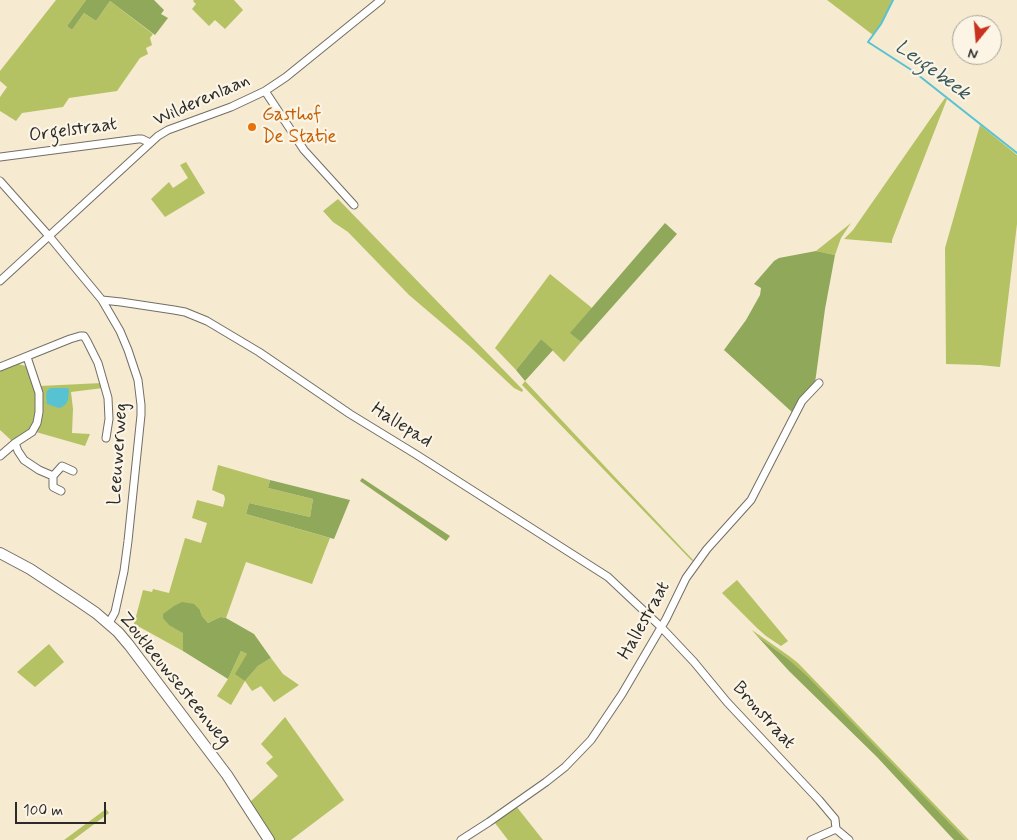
<!DOCTYPE html>
<html>
<head>
<meta charset="utf-8">
<style>
	body { margin:0 }
	#map { position:relative; width:1017px; height:840px; overflow:hidden; background:#f6ead1; font-family:Mynerve,sans-serif }
	canvas { display:block }
	.north { position:absolute; left:952px; top:15px; width:50px; height:50px; box-sizing:border-box; background:#fcf5e5; border:1px solid #a8a49b; border-radius:50%; rotate:197deg; font-size:14px; font-weight:700; line-height:20px; text-align:center; color:#2b2b2b }
	.north::after { content:''; display:block; margin:auto; width:18px; height:22px; background:#c8321e; clip-path:polygon(50% 0,100% 100%,50% 72%,0 100%) }
	.scale { position:absolute; left:15px; top:802px; width:91px; height:22px; box-sizing:border-box; border:2px solid #2b2b2b; border-top:0; padding-left:6px; font-size:15px; line-height:18px; white-space:nowrap; color:#2b2b2b; -webkit-text-stroke:4px #fcf5e5; paint-order:stroke }
</style>
</head>
<body>
<div id="map">
<canvas width="1017" height="840"></canvas>
<div class="north">N</div>
<div class="scale">100 m</div>
</div>
<script>
const ctx = document.querySelector('canvas').getContext('2d');
ctx.lineJoin = 'round';
function fill(path, color) { ctx.fillStyle = color; ctx.fill(path, 'evenodd'); }
const toPath = rows => new Path2D(rows.map(r => 'M' + r).join(''));
function stroke(path, color, width, dash) { ctx.strokeStyle = color; ctx.lineWidth = width; ctx.lineCap = dash ? 'butt' : 'round'; ctx.setLineDash(dash || []); ctx.stroke(path); }
function label(font, color, halo, rows, align = 'center') {
  ctx.font = font + ' Mynerve,sans-serif'; ctx.lineWidth = 4.5; ctx.setLineDash([]); ctx.textBaseline = 'middle'; ctx.strokeStyle = halo; ctx.fillStyle = color; for (const [text, x, y, turn = 0] of rows) {
    ctx.save(); ctx.translate(x, y); ctx.rotate((+turn || 0) * Math.PI / 180); ctx.textAlign = isNaN(turn) ? turn : align; if (halo) ctx.strokeText(text, 0, 0); ctx.fillText(text, 0, 0); ctx.restore();
  }
}
fill(toPath([
	[56,0,86,0,67,26,72,30,84,13,96,21,110,1,153,34,150,38,152,45,146,48,148,54,140,58,117,91,69,98,63,107,22,113,16,121,0,111,0,97,7,87,0,81,0,71],
	[194,0,234,0,243,10,225,29,215,20,209,26,192,9,196,4,193,1],
	[827,0,892,0,885,17,873,35],
	[945,98,947,99,892,240,892,243,844,239,853,230],
	[980,125,1017,155,1017,224,1000,367,980,365,946,364,945,248],
	[186,162,205,193,165,217,151,199,169,182,173,188,188,178,180,165],
	[338,199,523,390,522,392,514,388,469,346,409,295,348,232,333,222,323,211],
	[851,223,841,238,835,255,816,251],
	[550,274,592,308,571,333,581,342,564,362,541,339,516,370,495,348],
	[18,364,26,366,32,380,35,393,35,419,28,432,12,441,0,430,0,370],
	[525,381,612,474,695,562,691,560,522,385],
	[102,383,103,388,71,392,73,409,72,433,90,434,85,446,36,432,41,418,40,386],
	[218,465,270,480,268,488,313,499,310,517,249,503,246,514,330,538,312,584,246,562,226,618,221,617,218,618,208,623,202,616,200,610,170,626,184,633,183,651,134,624,143,590,152,592,153,589,169,593,185,538,201,543,207,523,192,518,197,500,223,507,225,499,224,495,212,490],
	[737,580,788,641,781,646,766,636,757,628,722,593],
	[752,630,789,656,798,663,969,840,966,840,787,658,757,636],
	[49,644,64,662,35,687,17,672],
	[241,651,247,654,245,681,258,666,271,658,283,674,299,685,274,702,261,686,252,691,245,681,231,705,217,696,228,679],
	[285,717,344,800,291,840,274,840,250,802,278,776,266,763,273,757,261,744],
	[516,806,543,840,508,840,495,823,497,820],
	[106,809,109,813,73,840,64,840]
]), '#b4c264');
fill(toPath([
	[86,0,154,0,164,10,161,14,168,18,155,35,110,1,96,21,84,13,72,30,67,26],
	[665,223,677,234,581,342,570,333],
	[816,251,835,255,825,309,815,383,793,413,724,350,746,320,760,295,761,288,754,284,774,261,779,258],
	[541,339,553,350,525,381,516,370],
	[362,478,450,536,446,541,360,481],
	[270,480,350,500,334,539,246,514,249,503,310,517,313,499,268,488],
	[182,602,194,604,200,610,202,616,208,623,218,618,221,617,226,618,254,634,271,658,258,666,245,681,235,674,247,654,241,651,228,679,183,651,183,633,170,626,163,618,163,614,174,606],
	[757,636,787,658,808,677,966,840,954,840,877,757,789,671]
]), '#8fa85a');
fill(toPath([
	[50,388,68,388,69,390,68,400,66,404,62,407,59,408,47,404,46,395,47,391]
]), '#57c2d2');
stroke(toPath([
	[893,0,881,24,868,42,913,71,1017,153]
]), '#57c2d2', 2);
const street = toPath([
	[265,91,304,150,354,205],
	[0,157,138,139,142,139,150,143],
	[0,181,49,236,102,300,120,331,128,350,138,380,141,405,141,415,128,541,124,571,115,612,109,623],
	[0,281,158,136,168,130,231,107,265,91,286,77,381,0],
	[102,300,121,302,174,310,185,312,207,321,259,352,350,414,417,455,608,577,661,627,694,662,727,702,819,800,835,819,836,829,849,840],
	[0,367,70,339,80,336,84,336,87,341,98,363,108,398,109,419,106,438],
	[15,443,18,451,24,460,39,470,53,476],
	[0,456,15,443,32,432,37,423,39,412,39,393,27,357],
	[61,491,53,487,53,476,62,466,73,471],
	[461,840,489,822,546,782,565,767,591,740,622,694,666,619,686,578,707,549,751,500,802,401,819,383],
	[811,840,836,829]
]);
const secondary = toPath([
	[0,553,30,569,77,600,96,613,118,632,129,645,227,775,269,840]
]);
stroke(street, '#726e65', 9);
stroke(secondary, '#726e65', 12);
stroke(street, '#fff', 7);
stroke(secondary, '#fff', 10);
for (const [x, y, r, color] of [
	[252,127,5,"#e8710a"]
]) { const dot = new Path2D(); dot.arc(x, y, r, 0, 2 * Math.PI); ctx.fillStyle = color; ctx.fill(dot); stroke(dot, '#fcf5e5', 2); }
label('19px', '#2b2b2b', '#fcf5e5', [
	["Wilderenlaan",202,101,-24],
	["Orgelstraat",73,131,-8],
	["Hallepad",401,426,32],
	["Leeuwerweg",119,454,-86],
	["Hallestraat",645,621,-61],
	["Zoutleeuwsesteenweg",174,680,51],
	["Bronstraat",763,716,48]
]);
label('19px', '#c56008', '#fcf5e5', [
	["Gasthof",262,116],
	["De Statie",262,138]
], 'left');
label('italic 20px', '#38585d', '#fcf5e5', [
	["Leugebeek",932,71,36]
]);
</script>
</body>
</html>
